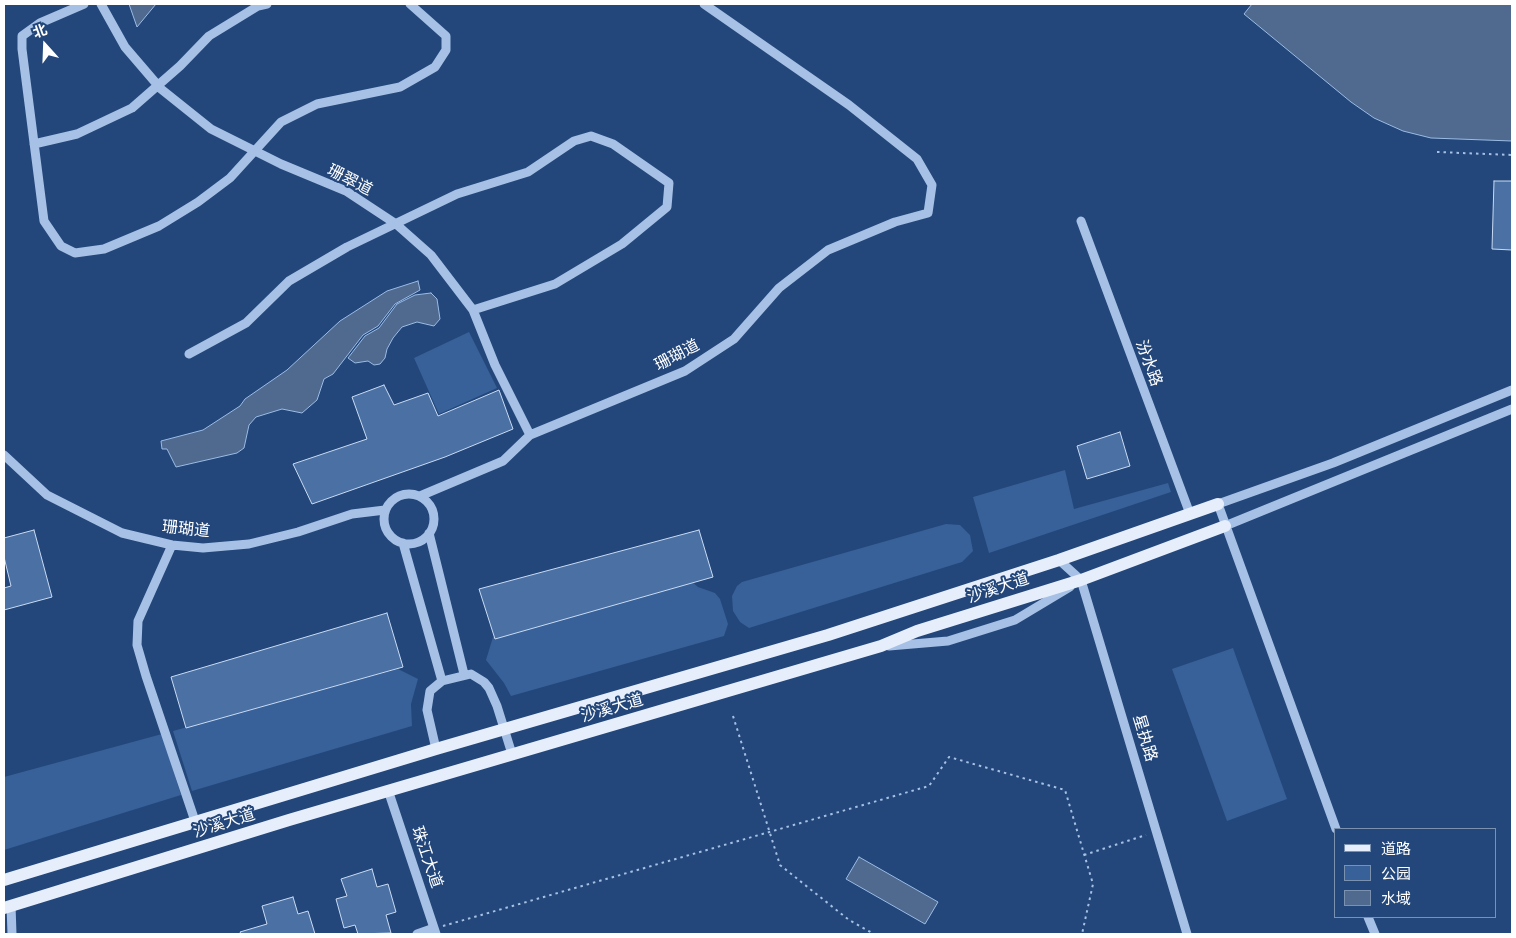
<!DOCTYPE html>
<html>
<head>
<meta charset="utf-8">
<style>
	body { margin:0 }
	#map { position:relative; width:1516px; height:938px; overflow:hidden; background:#23477b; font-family:"Golos Text","Noto Sans SC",sans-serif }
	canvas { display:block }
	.frame { position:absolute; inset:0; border:5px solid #fff; pointer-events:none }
	.legend { position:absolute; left:1334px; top:828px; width:162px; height:90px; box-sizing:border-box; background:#23477b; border:1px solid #7b91b0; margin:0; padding:6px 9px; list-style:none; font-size:15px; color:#fff }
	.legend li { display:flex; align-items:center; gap:10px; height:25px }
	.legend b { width:25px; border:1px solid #7b91b0 }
	.north { position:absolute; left:20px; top:20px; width:50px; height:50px; -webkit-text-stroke:4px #23477b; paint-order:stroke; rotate:340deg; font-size:14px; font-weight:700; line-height:20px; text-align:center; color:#fff }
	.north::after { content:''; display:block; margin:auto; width:18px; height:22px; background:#fff; clip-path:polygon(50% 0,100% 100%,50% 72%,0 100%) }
</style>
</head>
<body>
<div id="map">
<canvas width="1516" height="938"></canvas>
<div class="frame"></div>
<ul class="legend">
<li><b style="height:6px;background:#e6eefc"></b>道路</li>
<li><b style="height:14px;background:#376198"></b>公园</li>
<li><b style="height:14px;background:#4f698f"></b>水域</li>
</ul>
<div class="north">北</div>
</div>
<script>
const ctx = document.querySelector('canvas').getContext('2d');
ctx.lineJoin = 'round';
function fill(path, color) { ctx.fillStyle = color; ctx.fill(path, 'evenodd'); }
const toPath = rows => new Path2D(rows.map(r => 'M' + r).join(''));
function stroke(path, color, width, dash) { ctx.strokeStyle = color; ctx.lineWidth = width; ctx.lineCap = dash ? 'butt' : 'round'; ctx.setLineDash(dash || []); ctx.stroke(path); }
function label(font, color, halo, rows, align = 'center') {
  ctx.font = font + ' "Golos Text","Noto Sans SC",sans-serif'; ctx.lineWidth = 4; ctx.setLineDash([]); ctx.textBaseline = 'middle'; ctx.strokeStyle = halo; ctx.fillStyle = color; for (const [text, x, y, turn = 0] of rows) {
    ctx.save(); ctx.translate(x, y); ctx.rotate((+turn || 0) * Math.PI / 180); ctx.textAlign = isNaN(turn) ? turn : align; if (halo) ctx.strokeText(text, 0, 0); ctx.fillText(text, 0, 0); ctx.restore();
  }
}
fill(toPath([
	[469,332,497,388,439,414,414,358],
	[1065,470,1074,509,1168,483,1171,492,989,553,973,497],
	[946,524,960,525,970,535,973,551,962,562,749,628,740,622,733,611,732,596,737,586,742,582],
	[690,580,698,587,715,593,720,599,728,624,724,636,511,696,504,683,486,660,493,637],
	[1233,648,1287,799,1227,821,1172,669],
	[398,669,418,679,411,704,412,726,192,791,173,731],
	[162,734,181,795,4,850,4,777]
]), '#376198');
const water = toPath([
	[129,4,156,4,137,27,129,4],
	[1252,4,1512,4,1512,141,1431,138,1403,131,1374,118,1351,102,1244,14,1252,4],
	[418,281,420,290,395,304,378,326,363,335,333,374,324,379,317,400,302,413,282,409,256,417,249,425,244,448,237,453,176,467,167,449,162,449,161,441,203,430,240,406,245,399,287,370,340,321,387,291,418,281],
	[431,293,437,299,440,319,434,326,417,322,402,327,393,338,387,349,385,358,380,364,374,365,368,361,355,363,348,358,365,336,379,328,397,304,415,295,431,293],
	[859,857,938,902,925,924,846,879,859,857]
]);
fill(water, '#4f698f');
stroke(water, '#9abce6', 1);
const building = toPath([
	[1494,181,1512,181,1512,250,1492,249,1494,181],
	[384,385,394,405,428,393,438,416,499,390,513,429,445,457,312,504,293,464,367,439,352,397,384,385],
	[1120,432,1130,466,1087,479,1077,446,1120,432],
	[34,530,52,597,4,610,4,588,11,586,4,557,4,538,34,530],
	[699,530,713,577,495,639,479,589,699,530],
	[387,613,403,667,186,728,171,677,387,613],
	[372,869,377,887,388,884,396,912,386,915,391,933,358,934,355,925,344,928,336,899,347,896,341,879,372,869],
	[293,897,298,914,308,911,315,934,241,934,240,932,267,924,262,906,293,897]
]);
fill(building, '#4b71a4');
stroke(building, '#c9dbf4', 1);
stroke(toPath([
	[1437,152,1512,155],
	[733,716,780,865,849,920,874,934],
	[1084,855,1146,835],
	[443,926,929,786,949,757,1065,790,1093,884,1082,934]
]), '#a6c1e5', 2, [2.5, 4]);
stroke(toPath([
	[84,4,40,23,22,36,22,49,44,221,61,246,75,253,104,249,159,226,198,202,230,178,281,122,317,104,400,87,435,67,446,50,446,36,410,4],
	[101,4,125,47,161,89,211,129,281,164,346,191,396,224,431,255,473,310,495,365,530,435],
	[34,144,77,134,132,108,180,66,209,36,258,6,267,4],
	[1081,221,1190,514],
	[189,354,246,323,289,281,347,247,457,194,528,172,574,141,591,136,613,144,669,183,667,207,622,244,555,284,473,310],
	[4,455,47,495,122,533,172,545,203,548,249,544,298,532,352,514,385,510],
	'384 519a25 25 0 1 1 50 0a25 25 0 1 1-50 0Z',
	[420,496,503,461,530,435,685,371,734,339,779,288,828,250,895,222,928,213,932,185,917,159,849,105,704,4],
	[1225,526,1512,409],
	[429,533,464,674],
	[403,543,442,681],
	[172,545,138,621,137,645,146,676,195,821],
	[1059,560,1081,580,1187,934],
	[889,646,948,641,1015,620,1070,587],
	[436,749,427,710,430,691,442,681,471,674,484,682,489,688,497,706,512,754],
	[388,790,436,934],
	[1336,829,1218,504,1333,463,1512,390],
	[11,905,12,934],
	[1368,917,1375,934],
	[417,934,434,928]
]), '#a6c1e5', 9);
stroke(toPath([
	[4,880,436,749,828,635,1059,560,1218,504],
	[4,908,289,820,881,646,917,631,1081,580,1225,526]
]), '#e6eefc', 12);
label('16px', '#fff', '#23477b', [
	["珊翠道",350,180,27],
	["珊瑚道",677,355,-28],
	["汾水路",1149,363,70],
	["珊瑚道",186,529,6],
	["沙溪大道",998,588,-18],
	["沙溪大道",612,708,-16],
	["星执路",1145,738,73],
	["沙溪大道",224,823,-17],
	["珠江大道",427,857,71]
]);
</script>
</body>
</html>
